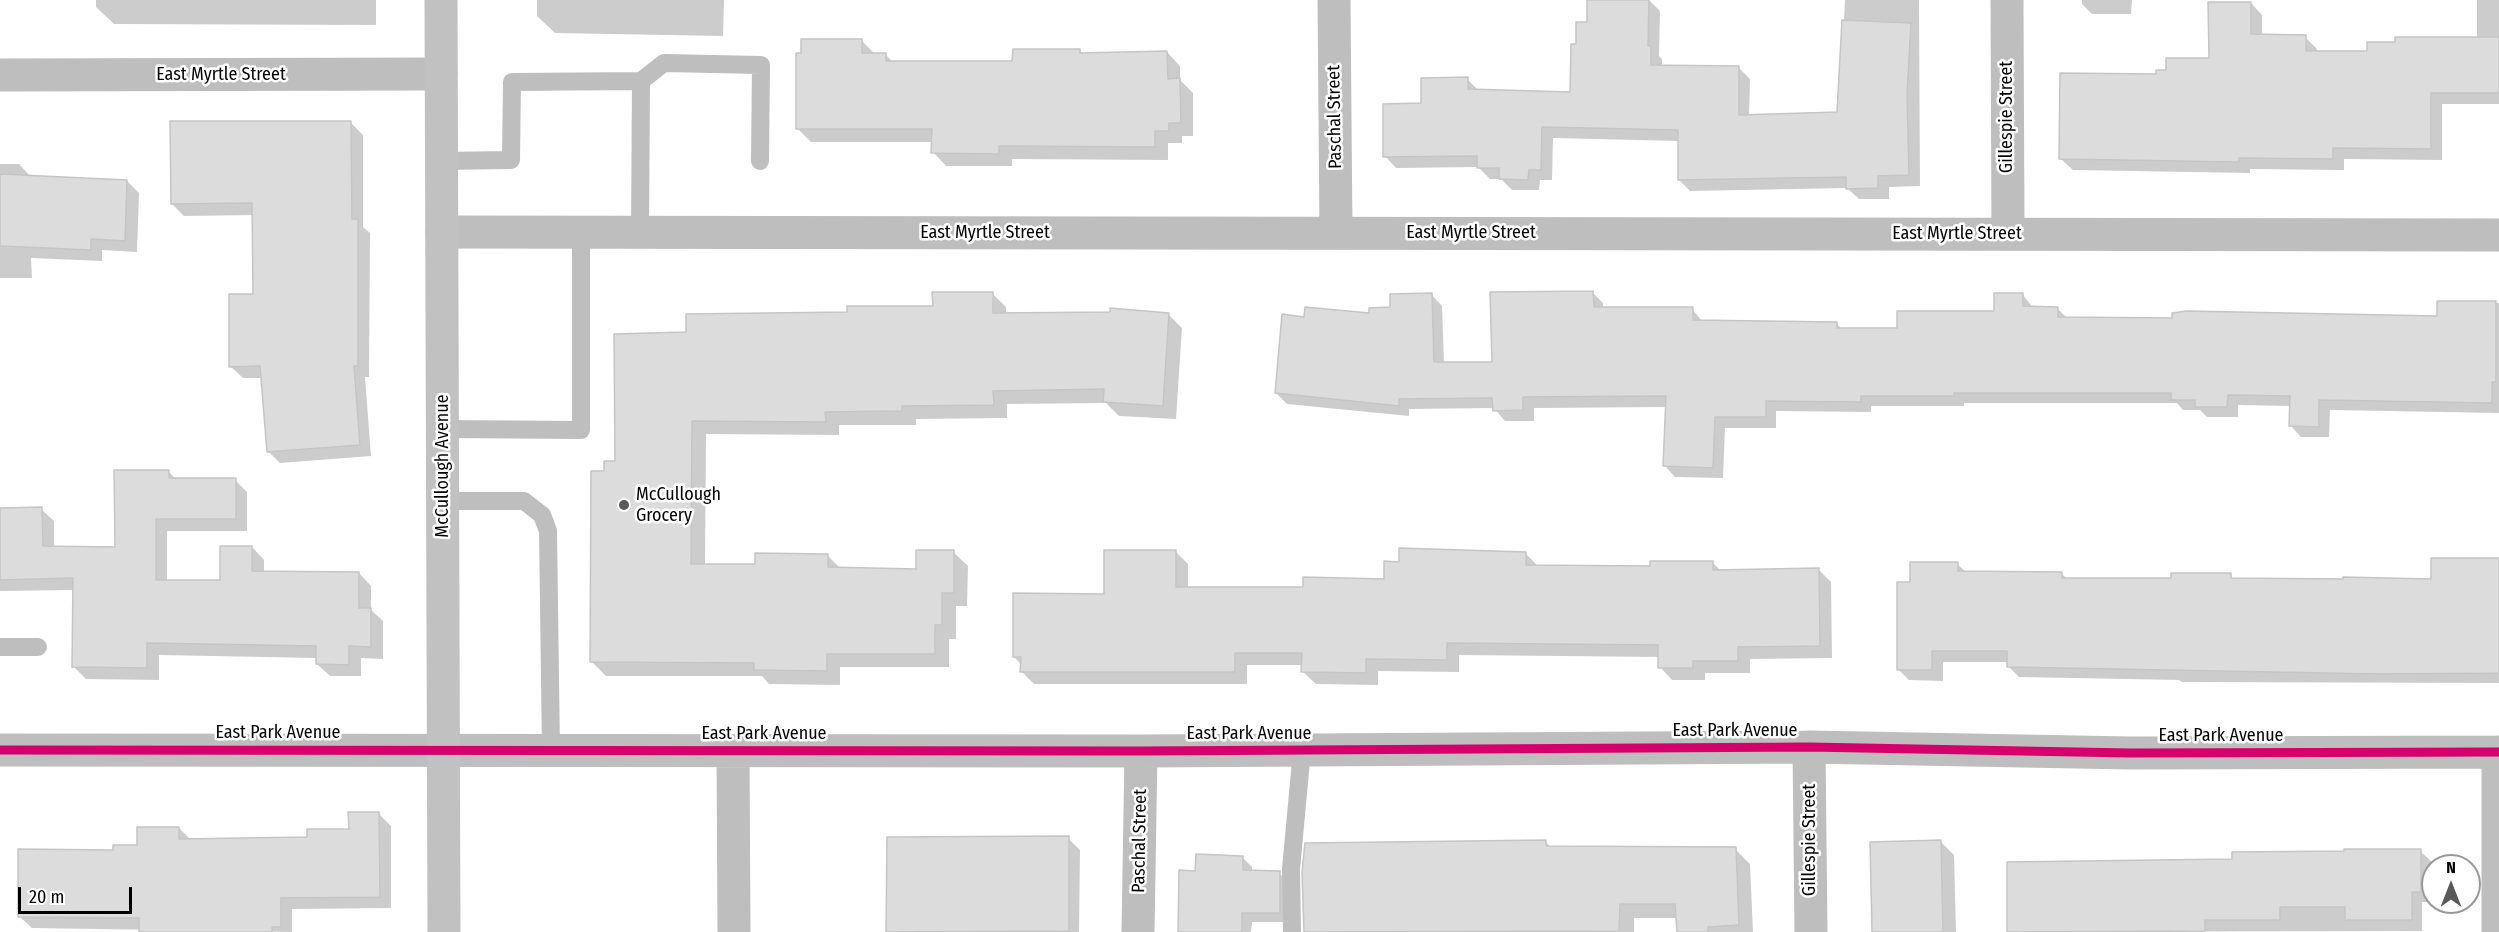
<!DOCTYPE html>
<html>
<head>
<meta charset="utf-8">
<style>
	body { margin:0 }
	#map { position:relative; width:2499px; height:932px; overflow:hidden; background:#fff; font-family:"Fira Sans Condensed",sans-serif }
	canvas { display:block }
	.north { position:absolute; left:2421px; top:854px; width:60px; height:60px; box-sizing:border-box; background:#fff; border:2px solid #999; border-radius:50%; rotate:0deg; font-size:16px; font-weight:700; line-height:24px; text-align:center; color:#000 }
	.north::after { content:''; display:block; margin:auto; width:21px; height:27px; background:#595959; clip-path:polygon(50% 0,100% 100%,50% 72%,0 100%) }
	.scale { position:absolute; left:18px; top:887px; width:114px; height:27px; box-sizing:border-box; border:3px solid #000; border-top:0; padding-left:8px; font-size:18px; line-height:21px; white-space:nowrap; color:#000; -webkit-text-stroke:4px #fff; paint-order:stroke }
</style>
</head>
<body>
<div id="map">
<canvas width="2499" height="932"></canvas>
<div class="north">N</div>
<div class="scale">20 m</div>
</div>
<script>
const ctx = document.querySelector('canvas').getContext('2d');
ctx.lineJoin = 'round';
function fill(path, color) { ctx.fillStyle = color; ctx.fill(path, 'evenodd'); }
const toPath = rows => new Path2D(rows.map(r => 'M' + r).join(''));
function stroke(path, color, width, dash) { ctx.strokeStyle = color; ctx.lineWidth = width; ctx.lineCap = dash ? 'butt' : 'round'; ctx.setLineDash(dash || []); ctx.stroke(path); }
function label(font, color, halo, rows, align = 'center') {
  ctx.font = font + ' "Fira Sans Condensed",sans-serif'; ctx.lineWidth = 5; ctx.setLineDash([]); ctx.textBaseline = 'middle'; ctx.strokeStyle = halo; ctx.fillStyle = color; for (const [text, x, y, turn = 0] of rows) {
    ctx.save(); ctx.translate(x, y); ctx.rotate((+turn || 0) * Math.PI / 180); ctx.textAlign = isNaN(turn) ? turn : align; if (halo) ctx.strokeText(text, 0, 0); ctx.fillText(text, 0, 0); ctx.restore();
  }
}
fill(toPath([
	[96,0,376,0,376,25,114,24,96,7],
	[537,0,724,0,723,36,555,33,537,16],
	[1589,0,1649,0,1660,11,1659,56,1662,59,1662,67,1738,67,1750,79,1749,117,1839,114,1845,0,1919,0,1920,186,1889,187,1889,199,1859,199,1847,188,1690,191,1679,180,1679,141,1553,138,1552,180,1540,180,1539,190,1512,190,1501,179,1490,179,1478,167,1396,168,1385,156,1423,105,1467,79,1479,91,1571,94,1577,46,1588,23],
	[2082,0,2132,0,2131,14,2092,14,2082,4],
	[2477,0,2499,0,2499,104,2442,104,2442,160,2344,159,2344,170,2250,169,2250,173,2073,170,2061,159,2158,75,2210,60,2251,3,2262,15,2262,36,2305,37,2317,49,2317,52,2368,52,2477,39],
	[862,41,875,54,885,54,894,63,1014,63,1079,50,1083,54,1167,52,1180,66,1180,80,1193,93,1193,136,1182,136,1182,143,1168,143,1168,160,1012,159,1012,166,946,166,933,152,933,142,811,142,798,129],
	[351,123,363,135,363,227,370,233,369,377,365,377,371,456,280,463,268,451,262,378,243,378,230,366,255,295,254,215,184,216,172,204],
	[0,164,19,164,31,177,127,181,139,193,137,252,102,250,102,261,31,258,32,278,0,278],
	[1592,292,1603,303,1603,309,1692,309,1703,322,1837,324,1843,330,1899,330,1996,312,2023,295,2033,308,2057,308,2067,318,2439,318,2439,303,2499,303,2499,413,2330,410,2329,437,2301,437,2291,426,2291,406,2238,405,2238,417,2207,417,2200,410,2183,410,2177,403,1964,403,1964,406,1871,406,1871,412,1776,411,1776,428,1725,428,1723,478,1675,477,1665,466,1667,407,1534,408,1534,421,1505,421,1494,408,1409,409,1409,416,1287,404,1276,393,1305,319,1370,315,1432,295,1442,306,1444,363,1493,363],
	[992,293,1006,307,1006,314,1168,314,1182,328,1176,419,1119,416,1106,403,1007,404,1007,418,916,419,916,425,839,425,839,435,706,434,705,566,756,566,827,555,841,569,918,570,953,552,968,566,967,606,956,606,956,639,949,639,949,667,840,667,840,685,769,684,762,676,606,676,592,662,606,473,616,463,688,334,849,314,934,307],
	[168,471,177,480,235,480,247,492,247,531,167,531,167,581,221,581,252,547,264,560,264,572,359,573,371,586,371,610,383,621,383,659,361,658,361,676,330,676,317,664,317,658,159,655,159,680,86,679,74,667,74,590,0,591,0,509,41,509,54,521,54,548,117,549],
	[1176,552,1188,564,1188,588,1304,588,1385,580,1400,563,1525,553,1538,566,1652,568,1713,563,1721,571,1818,569,1831,582,1832,658,1750,659,1750,673,1705,673,1705,680,1672,680,1660,667,1660,657,1459,655,1459,672,1378,671,1378,685,1316,684,1303,672,1303,665,1247,665,1247,684,1034,684,1022,672,1022,665,1014,657],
	[2499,560,2499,683,2182,682,2179,680,2019,677,2009,667,2009,662,1943,662,1943,681,1909,680,1898,669,1912,584,1957,564,1966,572,2061,573,2067,579,2172,579,2230,575,2235,580,2432,580],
	[379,814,391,826,391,908,292,909,292,932,32,928,20,917,114,852,138,847,179,828,191,840,308,839,350,830],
	[1068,838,1080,850,1079,932,887,932,888,839],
	[1940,841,1954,855,1956,932,1873,932],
	[1546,842,1551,848,1735,849,1750,864,1753,932,1678,932,1677,918,1634,918,1634,932,1305,932,1304,872],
	[2420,851,2432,862,2432,902,2422,902,2422,931,2009,932,2009,863,2234,861],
	[1242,857,1252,867,1252,872,1279,873,1289,883,1290,922,1252,922,1251,932,1179,932,1197,872]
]), '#0003');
const building = toPath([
	[1587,0,1649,0,1648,46,1651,46,1651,65,1739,66,1739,115,1837,112,1842,20,1911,23,1907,94,1909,175,1878,176,1878,188,1846,189,1846,177,1678,180,1678,130,1542,127,1541,170,1529,170,1528,180,1499,179,1499,168,1477,168,1477,156,1383,157,1383,104,1421,103,1421,78,1468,77,1468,89,1570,92,1571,44,1576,44,1576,22,1587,22,1587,0],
	[2208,2,2251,2,2251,34,2306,35,2306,51,2367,51,2367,42,2395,42,2395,37,2499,37,2499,93,2431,93,2431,149,2333,148,2333,159,2239,158,2239,162,2059,159,2060,73,2156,74,2156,70,2166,70,2166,58,2209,58,2208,2],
	[801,39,862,39,862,53,886,53,886,61,1012,61,1013,49,1080,49,1080,53,1167,51,1168,79,1180,78,1181,123,1169,123,1169,131,1155,131,1155,147,999,146,999,154,931,153,932,129,796,129,796,53,801,53,801,39],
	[170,121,351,121,352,219,358,219,358,366,354,366,360,445,267,452,260,366,229,367,229,294,253,294,252,203,171,204,170,121],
	[0,174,127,180,125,241,91,239,91,250,0,246,0,174],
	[1593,291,1594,307,1693,307,1693,320,1837,322,1837,328,1897,328,1897,311,1994,311,1994,293,2023,293,2023,306,2058,307,2058,317,2172,318,2172,313,2187,311,2437,316,2437,301,2496,301,2496,382,2492,382,2492,403,2319,400,2319,427,2289,426,2290,396,2228,395,2227,407,2195,407,2195,400,2171,400,2171,393,1954,393,1954,396,1861,396,1861,402,1766,401,1766,417,1715,417,1713,468,1663,466,1666,396,1523,397,1523,410,1493,411,1492,398,1399,399,1399,406,1275,393,1282,314,1304,317,1305,307,1369,313,1369,308,1390,307,1390,294,1432,293,1434,362,1492,362,1490,292,1593,291],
	[932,292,993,292,993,313,1110,312,1110,308,1169,313,1163,406,1103,402,1104,389,993,391,994,405,902,406,902,411,825,412,826,422,692,421,691,564,755,564,755,553,828,554,828,567,916,569,916,550,954,550,954,593,942,593,942,625,935,625,935,654,827,654,827,671,754,670,754,663,590,662,591,471,604,471,604,461,615,461,614,334,686,332,686,314,847,312,847,306,933,306,932,292],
	[114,470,169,470,169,478,236,478,236,519,156,519,156,580,220,580,220,546,252,546,252,571,359,572,359,608,371,608,371,647,349,646,349,665,316,664,316,646,147,643,147,668,72,667,73,578,0,580,0,508,42,507,43,546,115,547,114,470],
	[1399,548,1526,552,1526,565,1650,566,1650,561,1713,561,1713,570,1819,568,1820,646,1738,647,1738,661,1693,661,1693,668,1658,668,1658,645,1447,643,1447,660,1366,659,1366,673,1301,672,1302,653,1235,653,1235,672,1020,672,1021,657,1013,657,1013,593,1104,594,1104,550,1176,550,1176,587,1303,587,1303,577,1384,579,1384,561,1399,562,1399,548],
	[2431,558,2499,558,2499,673,2379,674,2007,667,2007,651,1932,651,1932,670,1897,670,1897,582,1910,582,1910,562,1958,562,1958,571,2062,572,2062,578,2171,578,2171,573,2231,573,2231,578,2343,579,2343,577,2431,579,2431,558],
	[348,812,379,812,380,897,281,898,281,927,272,927,272,932,139,932,139,918,18,917,18,849,113,850,113,845,137,845,137,827,179,827,179,839,307,837,307,829,349,829,348,812],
	[1069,836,1069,931,886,932,887,837,1069,836],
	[1546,840,1546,846,1736,847,1739,925,1708,927,1708,932,1677,932,1675,904,1620,904,1619,931,1304,932,1302,872,1305,843,1546,840],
	[1941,840,1943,932,1872,932,1870,842,1941,840],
	[2344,849,2421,849,2421,892,2412,892,2412,920,2345,920,2345,907,2280,907,2280,920,2205,920,2205,931,2007,932,2007,862,2232,859,2232,852,2344,851,2344,849],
	[1196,854,1243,856,1243,870,1280,871,1280,913,1242,913,1242,932,1178,932,1179,870,1195,871,1196,854]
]);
fill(building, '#dcdcdc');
stroke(building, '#c5c5c5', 1.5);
stroke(toPath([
	[440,161,511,160,512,82,641,81],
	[640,232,641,81,664,63,761,65,760,161],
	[443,429,581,430,581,232],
	[443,501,524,501,542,515,548,531,551,751],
	[0,647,38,647],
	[1292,932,1291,869,1302,750]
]), '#bebebe', 18);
stroke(toPath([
	[1334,0,1336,233],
	[2007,0,2008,234],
	[0,75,441,74],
	[442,232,2499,235],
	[1809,747,1811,932],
	[0,750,1141,751,1809,747,2130,753,2499,752],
	[733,751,734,932],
	[2498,752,2498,932],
	[1138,932,1141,751]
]), '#bebebe', 33);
stroke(toPath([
	[441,0,444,932]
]), '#c1c1c1', 33);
stroke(toPath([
	[0,750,1141,751,1809,747,2130,753,2499,752]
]), '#d6006c', 9);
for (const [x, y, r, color] of [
	[624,505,6,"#595959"]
]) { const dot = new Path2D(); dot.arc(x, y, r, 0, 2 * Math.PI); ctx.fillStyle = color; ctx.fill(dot); stroke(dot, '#fff', 2); }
label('18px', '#000', '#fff', [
	["East Myrtle Street",221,75],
	["Paschal Street",1335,117,-91],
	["Gillespie Street",2007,117,-90],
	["East Myrtle Street",985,233],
	["East Myrtle Street",1471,233],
	["East Myrtle Street",1957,234],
	["McCullough Avenue",443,466,-90],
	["East Park Avenue",1735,731],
	["East Park Avenue",278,733],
	["East Park Avenue",764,734],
	["East Park Avenue",1249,734],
	["East Park Avenue",2221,736],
	["Gillespie Street",1810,840,-90],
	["Paschal Street",1140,841,-89]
]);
label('18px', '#000', '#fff', [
	["McCullough",636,495],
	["Grocery",636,516]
], 'left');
</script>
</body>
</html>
